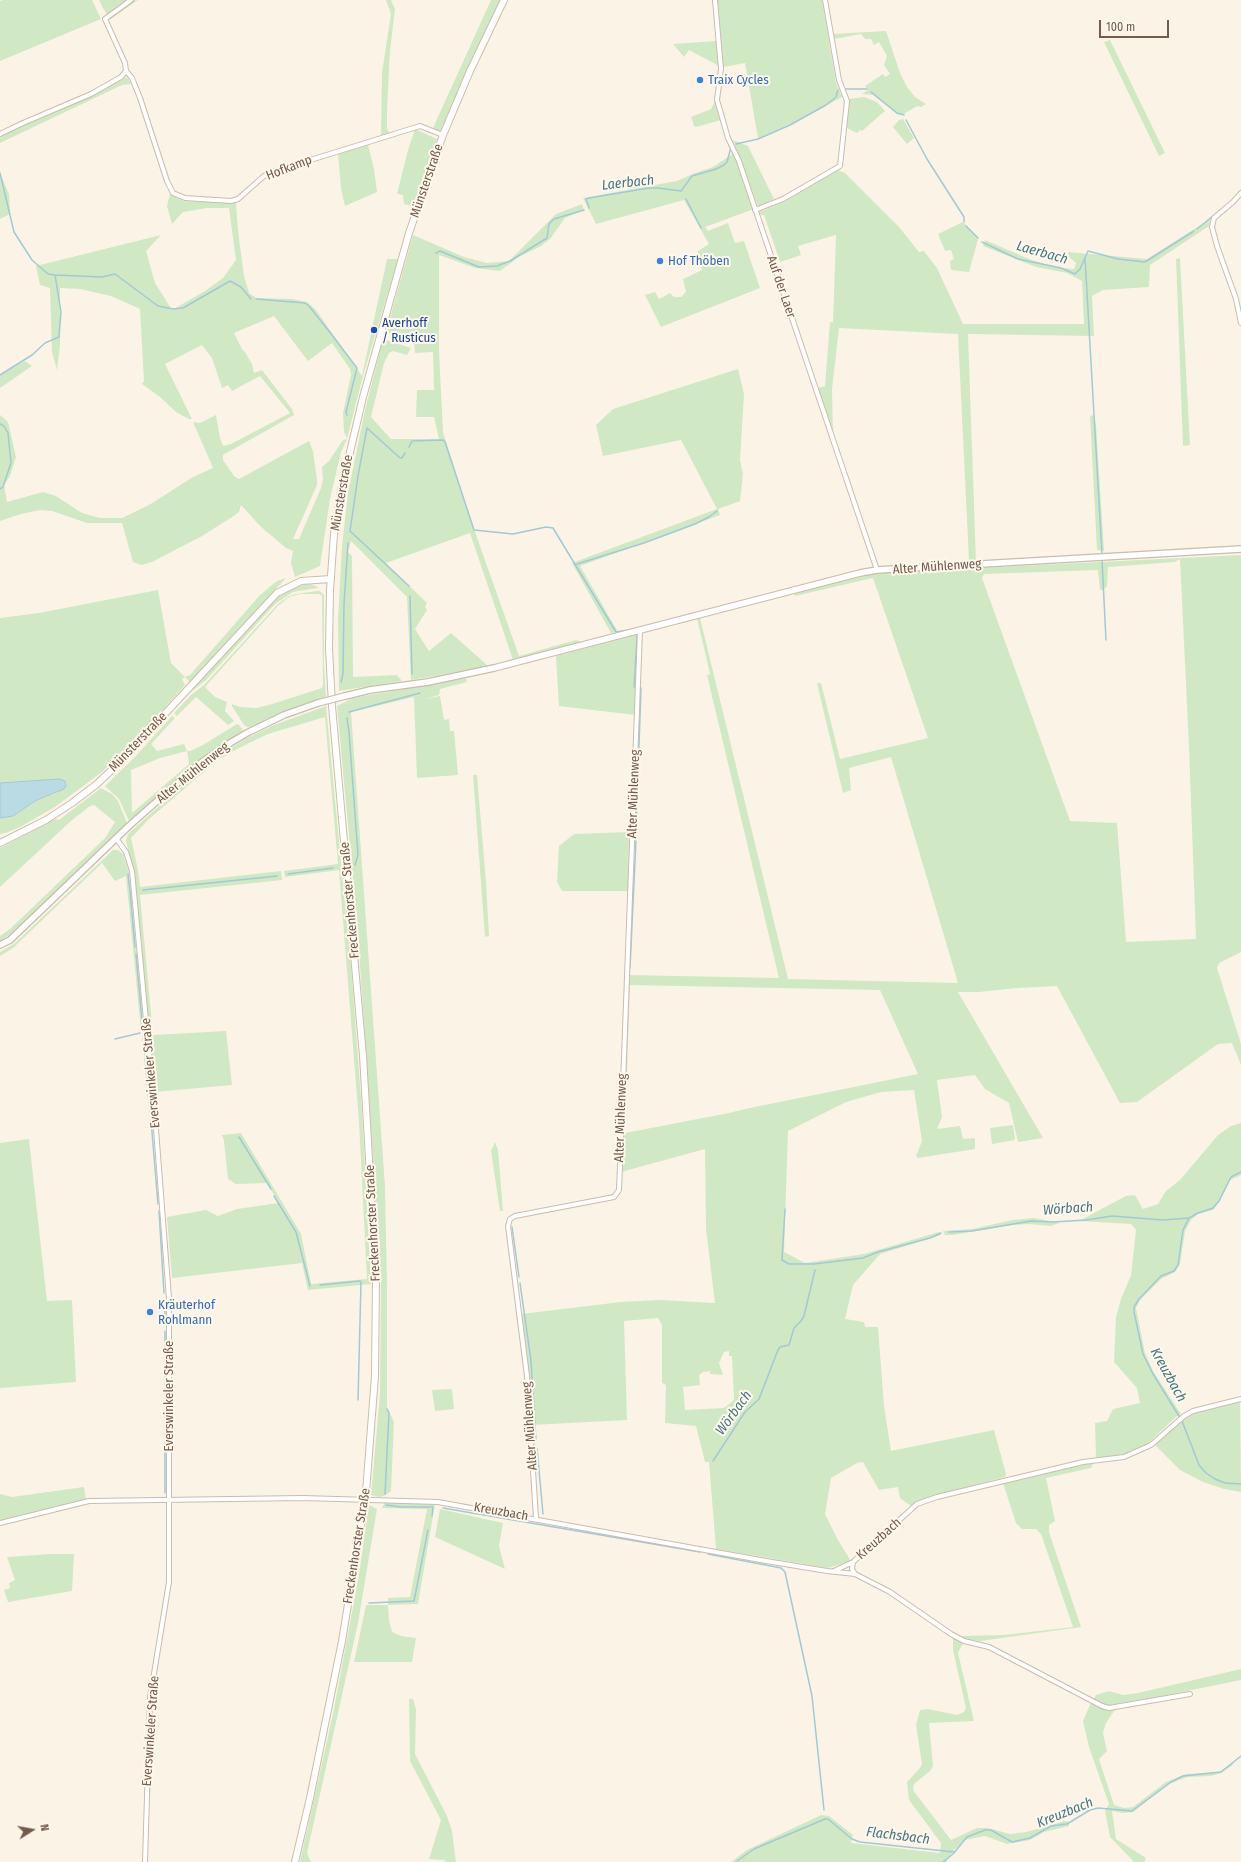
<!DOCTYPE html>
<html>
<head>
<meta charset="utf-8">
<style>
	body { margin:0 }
	#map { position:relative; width:1241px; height:1862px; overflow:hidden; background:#fbf4e6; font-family:"Fira Sans Condensed",sans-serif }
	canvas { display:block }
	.north { position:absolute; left:12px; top:1810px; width:40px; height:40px; -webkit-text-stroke:3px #fef8ec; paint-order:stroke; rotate:79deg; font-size:11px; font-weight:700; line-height:16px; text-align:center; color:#735c4c }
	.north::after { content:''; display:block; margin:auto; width:14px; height:18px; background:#735c4c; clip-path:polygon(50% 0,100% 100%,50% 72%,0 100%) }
	.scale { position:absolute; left:1099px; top:20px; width:70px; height:18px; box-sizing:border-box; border:2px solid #735c4c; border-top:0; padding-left:5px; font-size:12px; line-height:14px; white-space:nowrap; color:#735c4c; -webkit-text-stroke:3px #fef8ec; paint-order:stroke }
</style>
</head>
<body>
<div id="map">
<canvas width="1241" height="1862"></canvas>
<div class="north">N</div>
<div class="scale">100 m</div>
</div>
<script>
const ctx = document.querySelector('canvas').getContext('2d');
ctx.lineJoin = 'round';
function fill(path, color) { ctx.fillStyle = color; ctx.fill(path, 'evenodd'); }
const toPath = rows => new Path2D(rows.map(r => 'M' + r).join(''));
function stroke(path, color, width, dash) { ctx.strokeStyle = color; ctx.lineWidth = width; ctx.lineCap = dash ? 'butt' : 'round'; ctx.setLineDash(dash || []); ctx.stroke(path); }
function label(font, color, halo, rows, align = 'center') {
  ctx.font = font + ' "Fira Sans Condensed",sans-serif'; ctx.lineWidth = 4; ctx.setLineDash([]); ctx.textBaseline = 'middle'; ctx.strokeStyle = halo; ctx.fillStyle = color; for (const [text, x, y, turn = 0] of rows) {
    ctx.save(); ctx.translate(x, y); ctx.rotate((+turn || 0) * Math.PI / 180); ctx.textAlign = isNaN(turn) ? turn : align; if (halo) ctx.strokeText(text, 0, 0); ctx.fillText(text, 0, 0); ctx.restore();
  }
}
fill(toPath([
	[3,0,92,0,101,19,0,61,0,1],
	[99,0,138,0,111,19,104,10],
	[386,0,391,0,395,9,390,51,387,110,387,128,389,133,381,136,382,73,391,14],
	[491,0,500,0,465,75,441,130,439,131,433,128],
	[716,0,822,0,836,83,842,97,802,119,758,138,745,63,723,67],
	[886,31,900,73,907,87,915,97,926,104,921,107,917,106,902,115,897,114,873,95,862,94,868,90,865,86,883,74,885,77,890,74,884,65,887,56,879,42,874,45,871,39,865,39,861,34,834,39,832,34],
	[1110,40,1165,153,1159,156,1104,42],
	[716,41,719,66,689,50,684,57,673,44],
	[125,78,128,78,131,84,122,85,0,143,0,138,4,135],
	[864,97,877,102,885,111,862,131,860,130,857,133,847,128,848,99],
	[715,101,721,120,696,127,694,126,691,117,711,109],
	[903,119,914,138,907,144,893,127,899,120],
	[415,129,437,139,413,206,404,204,403,195,397,194,408,150],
	[733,140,748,146,774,199,758,206],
	[368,145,374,169,377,192,345,206,341,188,338,154],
	[734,153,754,209,705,227,708,231,728,223,735,243,744,241,760,288,661,327,645,295,655,292,659,299,670,293,674,297,681,297,686,292,683,279,702,270,698,260,698,251,709,244,684,200,596,224,583,198,677,181,695,173,713,167],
	[838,170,845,173,899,227,919,252,924,251,937,268,963,324,1084,324,1082,281,1067,273,1036,267,983,246,985,240,1029,259,1054,267,1074,269,1076,263,1069,257,1068,252,1147,259,1210,219,1209,226,1150,265,1149,287,1103,290,1092,296,1094,336,968,334,976,562,969,561,958,334,839,328,832,389,833,434,818,388,825,386,830,322,833,322,836,235,798,246,801,255,780,262,764,215,761,215,759,212,784,202],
	[0,173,9,194,10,210,10,214,0,219],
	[170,194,183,201,236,203,238,231,244,276,249,293,256,298,292,299,307,302,316,310,362,376,387,259,398,259,363,376,347,439,341,452,330,499,320,566,295,577,291,563,293,551,286,548,260,526,241,505,239,512,232,517,202,536,152,562,141,565,133,562,122,523,87,523,52,511,40,510,21,514,0,521,0,415,8,422,16,457,10,476,4,485,7,502,43,492,56,496,82,513,100,518,122,518,149,505,193,477,213,468,193,422,200,423,216,415,220,438,223,446,231,444,290,413,260,376,232,391,228,385,222,388,212,358,202,345,165,364,192,419,189,419,176,412,160,397,142,384,144,381,140,309,111,296,80,289,60,288,60,345,57,370,52,352,50,288,40,285,36,266,161,235,146,251,155,283,172,310,205,291,223,278,236,260,229,208,207,208,183,212,172,224,167,206],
	[274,316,308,361,332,343,350,369,351,375,343,413,344,432,347,439,343,440,329,461,322,467,323,479,321,488,299,539,293,539,317,485,317,480,313,451,309,441,239,479,234,476,223,460,223,455,294,415,292,409,262,370,254,373,252,364,245,352,242,349,234,333],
	[582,204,584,210,565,218,550,239,541,246,519,257,500,271,475,268,439,255,439,351,443,432,475,532,519,656,576,640,583,642,513,660,470,533,386,563,427,603,425,607,427,610,415,629,429,651,451,633,486,664,487,667,411,680,407,597,351,541,348,552,352,556,353,677,397,675,402,681,339,691,338,620,342,546,348,493,365,410,383,339,411,348,407,355,393,351,389,353,384,363,371,417,391,439,439,439,434,417,416,417,417,390,434,390,433,352,415,353,414,343,386,332,413,235,464,257,487,263,509,261,556,214],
	[963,222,978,239,969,272,951,270,950,261,954,259,951,250,945,251,938,234],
	[1180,258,1190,445,1183,446,1176,259],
	[25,361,32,366,0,388,0,375],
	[738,369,744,394,740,460,743,474,740,501,718,509,720,515,580,566,618,632,611,633,572,563,717,509,681,440,603,456,596,425,613,409],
	[1094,415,1096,425,1104,551,1097,550,1090,416],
	[1241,555,1241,952,1219,963,1217,968,1241,1044,1241,1065,1232,1043,1218,1044,1137,1102,1120,1103,1057,986,1017,988,979,992,958,992,1043,1138,1018,1142,1009,1103,985,1089,975,1075,937,1080,942,1117,937,1129,960,1126,963,1139,975,1138,975,1149,918,1158,916,1156,922,1141,914,1090,881,1092,846,1102,788,1131,784,1252,805,1263,864,1254,939,1232,941,1235,880,1254,853,1285,845,1319,864,1322,865,1327,878,1327,884,1406,891,1451,994,1430,1006,1474,1005,1477,937,1495,911,1506,900,1498,898,1487,879,1490,863,1462,857,1463,831,1478,825,1514,838,1540,851,1561,828,1568,716,1549,709,1462,705,1462,696,1426,665,1423,666,1385,662,1383,662,1325,658,1318,624,1321,627,1420,532,1425,529,1376,521,1314,621,1302,659,1300,715,1303,706,1229,705,1149,621,1172,627,975,779,978,707,675,710,674,697,618,700,618,788,979,958,983,891,757,849,768,851,790,843,793,817,683,821,683,840,759,928,738,873,578,795,596,794,593,877,573],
	[1180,559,1189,747,1196,939,1126,942,1117,823,1070,821,982,578,984,574,1098,570,1100,590,1103,590,1107,586,1108,567,1175,562],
	[630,985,880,990,918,1074,745,1109,729,1113,625,1133],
	[729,1351,729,1356,732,1356,734,1400,724,1408,685,1410,683,1387,700,1385,699,1375,703,1372,710,1371,710,1374,723,1375,719,1363,724,1352],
	[286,578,190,682,185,677,182,679,185,685,145,730,102,772,55,807,22,826,6,833,0,834,0,818,16,814,29,804,56,793,66,786,65,781,59,779,0,783,0,618,39,613,158,590,171,663,185,677,190,675,260,595,277,581],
	[310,584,318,587,317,588,293,592,275,604,206,680,191,692,198,683,270,603,288,590,298,586],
	[317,591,320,591,324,595,324,665,326,697,283,712,249,728,244,725,232,706,232,704,240,707,256,708,269,705,322,688,323,685,322,596,320,594,300,594,289,597,278,606,205,687,215,697,227,702,225,711,234,721,228,725,196,697,177,716,174,713,191,695,204,685,278,604,289,596,296,594],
	[636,635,635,715,559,706,556,656],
	[466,678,467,682,440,689,439,695,425,699,440,696,444,720,449,719,450,731,454,731,458,775,417,778,414,697,351,712,385,1186,387,1285,387,1407,394,1422,391,1491,386,1495,379,1497,371,1495,380,1394,381,1278,358,935,337,706,353,698],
	[326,706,352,978,362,1112,371,1284,308,1290,302,1263,172,1278,167,1217,206,1210,218,1216,237,1209,279,1203,267,1183,236,1184,228,1179,224,1141,222,1135,241,1133,301,1234,311,1284,367,1279,359,1122,339,870,285,877,284,871,338,864,325,717,268,734,241,747,219,759,149,819,131,838,138,870,140,887,281,871,282,880,140,895,153,1035,226,1031,232,1085,154,1092,133,868,126,841,128,834,158,807,202,769,226,751,249,737,274,725],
	[172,716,175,718,151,744,157,751,184,744,187,751,190,751,203,745,237,724,239,725,243,730,241,733,195,764,129,821,119,799,105,786,135,757],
	[187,751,189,764,132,813,131,770,160,758],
	[473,775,477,775,486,882,489,936,485,937],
	[101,788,112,794,118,801,127,823,124,828,15,931,0,941,0,936,10,929,58,883,105,838,115,822,94,805,90,806,71,821,0,887,0,848,51,821,56,819,59,820],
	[629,832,628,891,562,891,557,882,559,846,574,834],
	[113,850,118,850,123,854,129,873,144,1031,141,1031,126,876,115,881,102,863,13,948,0,956,0,952,15,943],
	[1241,1123,1241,1175,1230,1180,1220,1201,1213,1210,1198,1214,1191,1220,1185,1231,1180,1264,1175,1272,1161,1279,1140,1300,1136,1308,1145,1353,1153,1371,1181,1414,1176,1417,1147,1444,1139,1449,1123,1455,1096,1458,1091,1468,1046,1478,1055,1521,1049,1525,1049,1532,1081,1627,980,1641,965,1639,960,1636,1004,1635,1073,1627,1041,1534,1036,1529,1022,1529,1016,1523,1003,1483,1045,1473,1045,1469,1096,1458,1095,1423,1107,1421,1113,1409,1140,1403,1137,1388,1114,1362,1116,1317,1121,1299,1131,1275,1136,1230,1131,1224,1079,1221,1126,1196,1135,1195,1143,1209,1158,1204,1166,1191,1180,1180,1218,1135,1231,1126],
	[1013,1125,1015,1140,992,1144,990,1128],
	[29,1139,47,1301,72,1300,76,1382,0,1388,0,1143],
	[495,1142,498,1150,503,1211,500,1211,491,1151],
	[1034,1218,1060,1223,1050,1226,1030,1224,1012,1225,953,1235,945,1235,943,1231,972,1229,1013,1220],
	[452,1389,454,1409,435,1411,432,1390],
	[1240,1402,1241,1492,1224,1489,1203,1482,1180,1470,1155,1445,1178,1421,1193,1413],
	[84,1487,86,1500,0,1521,0,1494,12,1497],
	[385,1502,435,1504,418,1604,388,1605,389,1620,392,1632,401,1636,416,1638,412,1662,354,1662,366,1605,388,1605,388,1598,410,1597,427,1509,382,1508],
	[369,1505,377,1509,358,1623,307,1853,311,1862,300,1862,333,1714,359,1575],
	[440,1509,503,1523,499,1546,505,1569,435,1537],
	[51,1554,74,1554,72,1591,8,1602,4,1590,10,1588,9,1583,15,1580,7,1557],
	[953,1637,963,1643,958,1653,974,1721,929,1723,933,1766,930,1771,914,1784,913,1790,951,1840,977,1828,988,1828,1010,1834,1026,1832,1065,1821,1069,1822,1069,1826,1044,1832,1030,1840,1007,1844,985,1836,965,1840,954,1850,946,1862,731,1862,747,1850,821,1815,829,1816,853,1835,851,1843,940,1853,941,1843,909,1800,907,1782,920,1768,922,1764,916,1725,920,1710,928,1709,957,1715,964,1712,966,1708,953,1650],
	[1241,1669,1241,1680,1118,1705,1106,1723,1103,1733,1107,1751,1099,1759,1114,1805,1124,1808,1133,1807,1166,1782,1186,1774,1219,1772,1232,1763,1233,1765,1221,1773,1211,1776,1187,1777,1169,1784,1133,1812,1123,1813,1112,1811,1116,1839,1146,1858,1144,1862,1134,1862,1110,1837,1105,1811,1109,1804,1089,1747,1083,1721,1090,1705,1096,1695,1109,1691,1123,1695,1138,1693],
	[409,1699,413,1699,416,1709,415,1754,447,1816,452,1831,456,1862,446,1862,444,1860,429,1859,441,1820,410,1761]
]), '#d1e8c5');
const water = toPath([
	[59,779,65,781,66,786,64,789,35,801,13,816,0,818,0,783,59,779]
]);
fill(water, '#bbdbe4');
stroke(water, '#a2c9d5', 1);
stroke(toPath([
	[844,89,867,89],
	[871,92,897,113,904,115],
	[906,120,927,159,964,217,964,222],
	[736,144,758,139,790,125,826,105,836,97,838,90],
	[0,173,14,232,32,260,48,274,55,275,61,312,59,337,45,343,32,355,0,375],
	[686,199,701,228],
	[589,208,586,199,589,198,649,188,658,188,681,191,692,176,716,169,724,165,727,162,731,147],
	[1219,211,1227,205],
	[966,226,978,238],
	[1197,229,1213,216],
	[982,242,1018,259,1061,268,1075,274,1080,269,1088,251,1118,259,1145,262,1194,231],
	[436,253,440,251,479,267,497,266,510,261,547,238,549,224,554,219,584,210],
	[1085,258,1102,554],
	[55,275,102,277,115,274,158,306,173,309,183,308,230,281,241,287,251,299],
	[256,299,305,303,309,306,332,335,357,368,346,412,347,415],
	[0,424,4,426,8,433,11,463,3,487,0,489],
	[409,447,412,441,443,440,445,442,474,530,513,534,546,527,553,528,616,632,634,629],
	[405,453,402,458,400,458,367,428,358,476,350,531,409,586],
	[1102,560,1106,640],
	[577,564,644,543,695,524,709,517,717,511],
	[410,596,412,674],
	[341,682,343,674,344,604,348,543],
	[634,687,637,635],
	[349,712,420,693],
	[347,718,349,732,358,855,355,865],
	[636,831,641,688],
	[128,874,130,891],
	[288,874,333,868],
	[143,890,277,876],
	[130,891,135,947],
	[136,954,143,1031],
	[630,968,636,840],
	[143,1036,150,1112],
	[115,1039,140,1033],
	[151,1120,158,1204],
	[239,1137,271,1189],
	[1241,1172,1231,1177,1219,1201,1213,1208,1198,1213,1189,1218,1183,1230,1178,1265,1174,1271,1161,1276,1139,1299,1134,1307,1134,1312,1143,1354,1153,1374,1182,1421,1199,1465,1206,1473,1215,1479,1225,1483,1241,1484],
	[274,1196,296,1232,310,1286],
	[785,1209,782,1260,789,1264,814,1264,863,1258,878,1252,930,1238,941,1233],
	[159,1211,164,1293],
	[512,1227,519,1277],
	[949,1232,972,1231,1031,1221,1053,1222,1086,1220,1112,1216,1163,1220,1189,1218],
	[520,1283,531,1361,536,1440],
	[320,1285,360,1281,361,1282,358,1400],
	[165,1300,165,1322],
	[537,1448,543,1514],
	[713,1461,745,1412,759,1399,778,1350,780,1347,789,1345,794,1328,801,1321,804,1316,815,1270],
	[165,1493,165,1331],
	[385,1494,389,1413,387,1409],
	[386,1505,401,1507,433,1507,432,1516],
	[443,1508,700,1552],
	[708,1554,781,1568,785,1572,812,1696,824,1810],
	[369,1603,414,1601,428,1530],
	[737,1861,754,1849,825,1819,828,1819,852,1839,860,1842,954,1852],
	[943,1862,953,1854,967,1837,985,1830,991,1830,1012,1842,1030,1838,1051,1826,1067,1824,1090,1810,1098,1808,1132,1811,1171,1782,1183,1776,1221,1772,1241,1756]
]), '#a2c9d5', 1.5);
const minor = toPath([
	[715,0,721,69,717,100,728,138,739,161,877,570],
	[126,71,132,78,140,98,167,181,173,193,185,198,231,201,238,199,264,176,275,171,420,126,443,135],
	[0,134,23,123,91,94,121,77,126,71,125,63,105,19,131,0],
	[1241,193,1233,202,1214,218,1212,227,1217,246,1236,299,1241,323],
	[755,210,783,199,840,166,847,101,839,80,825,0],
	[116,838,126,852,132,871,155,1116,169,1298,169,1582,150,1698,145,1862],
	[536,1518,527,1376,508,1226,510,1219,515,1216,614,1197,619,1190,640,630],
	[0,1523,89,1501,303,1498,438,1502,766,1561,827,1571,855,1574,890,1592,951,1634,964,1641,989,1647,1102,1706,1109,1708,1190,1694],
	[853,1562,852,1569,855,1574],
	[834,1571,853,1562,917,1504,937,1497,1083,1462,1124,1457,1151,1445,1184,1416,1193,1411,1241,1399]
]);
const tertiary = toPath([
	[345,696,370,690,428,682,494,668,860,573,877,570,1241,549],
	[0,945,10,940,130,825,198,765,225,746,247,733,284,715,318,703]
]);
const secondary = toPath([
	[0,843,46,820,72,803,97,784,124,758,277,593,301,581,331,579],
	[366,1492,375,1376,376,1279,363,1056,332,706,329,648,330,590,334,534,342,486,363,397,409,233,443,135,470,71,504,0],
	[295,1862,310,1798,342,1641,364,1507]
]);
stroke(minor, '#ccbcac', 6);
stroke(tertiary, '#ccbcac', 8);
stroke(secondary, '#cfbdaa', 8);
stroke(minor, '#fff', 4);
stroke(tertiary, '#fff', 5.5);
stroke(secondary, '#fff', 6);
const tertiaryBridge = toPath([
	[318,703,345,696]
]);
const secondaryBridge = toPath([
	[364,1507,366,1492]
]);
stroke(tertiaryBridge, '#ccbcac', 8, []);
stroke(secondaryBridge, '#cfbdaa', 8, []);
stroke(tertiaryBridge, '#fff', 5.5);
stroke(secondaryBridge, '#fff', 6);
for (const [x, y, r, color] of [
	[700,80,4,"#3f7fe0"],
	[660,261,4,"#3f7fe0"],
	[374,330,4,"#1a4fb4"],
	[150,1312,4,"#3f7fe0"]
]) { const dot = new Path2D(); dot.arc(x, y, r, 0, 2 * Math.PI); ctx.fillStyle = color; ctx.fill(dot); stroke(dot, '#fef8ec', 1.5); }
label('13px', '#366cbe', '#fef8ec', [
	["Traix Cycles",708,80],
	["Hof Thöben",668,261],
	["Kräuterhof",158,1305],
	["Rohlmann",158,1320]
], 'left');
label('13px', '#735c4c', '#fef8ec', [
	["Hofkamp",289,168,-21],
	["Münsterstraße",427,181,-71],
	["Auf der Laer",781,287,71],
	["Münsterstraße",342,493,-80],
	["Alter Mühlenweg",937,567,-4],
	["Münsterstraße",138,742,-46],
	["Alter Mühlenweg",193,773,-39],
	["Alter Mühlenweg",634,794,-88],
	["Freckenhorster Straße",350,900,-95],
	["Everswinkeler Straße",151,1073,-95],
	["Alter Mühlenweg",621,1118,-88],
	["Freckenhorster Straße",373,1223,-93],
	["Everswinkeler Straße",169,1396,-90],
	["Alter Mühlenweg",530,1426,-94],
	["Kreuzbach",501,1512,10],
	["Kreuzbach",879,1539,-42],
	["Freckenhorster Straße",357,1546,-81],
	["Everswinkeler Straße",151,1731,-86]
]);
label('13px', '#164399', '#fef8ec', [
	["Averhoff",382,323],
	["/ Rusticus",382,338]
], 'left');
label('italic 14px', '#477685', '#fef8ec', [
	["Laerbach",628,183,-6],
	["Laerbach",1042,253,16],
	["Wörbach",1068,1209,-4],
	["Kreuzbach",1168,1375,61],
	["Wörbach",734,1413,-54],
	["Kreuzbach",1065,1813,-22],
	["Flachsbach",898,1836,7]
]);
</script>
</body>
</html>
